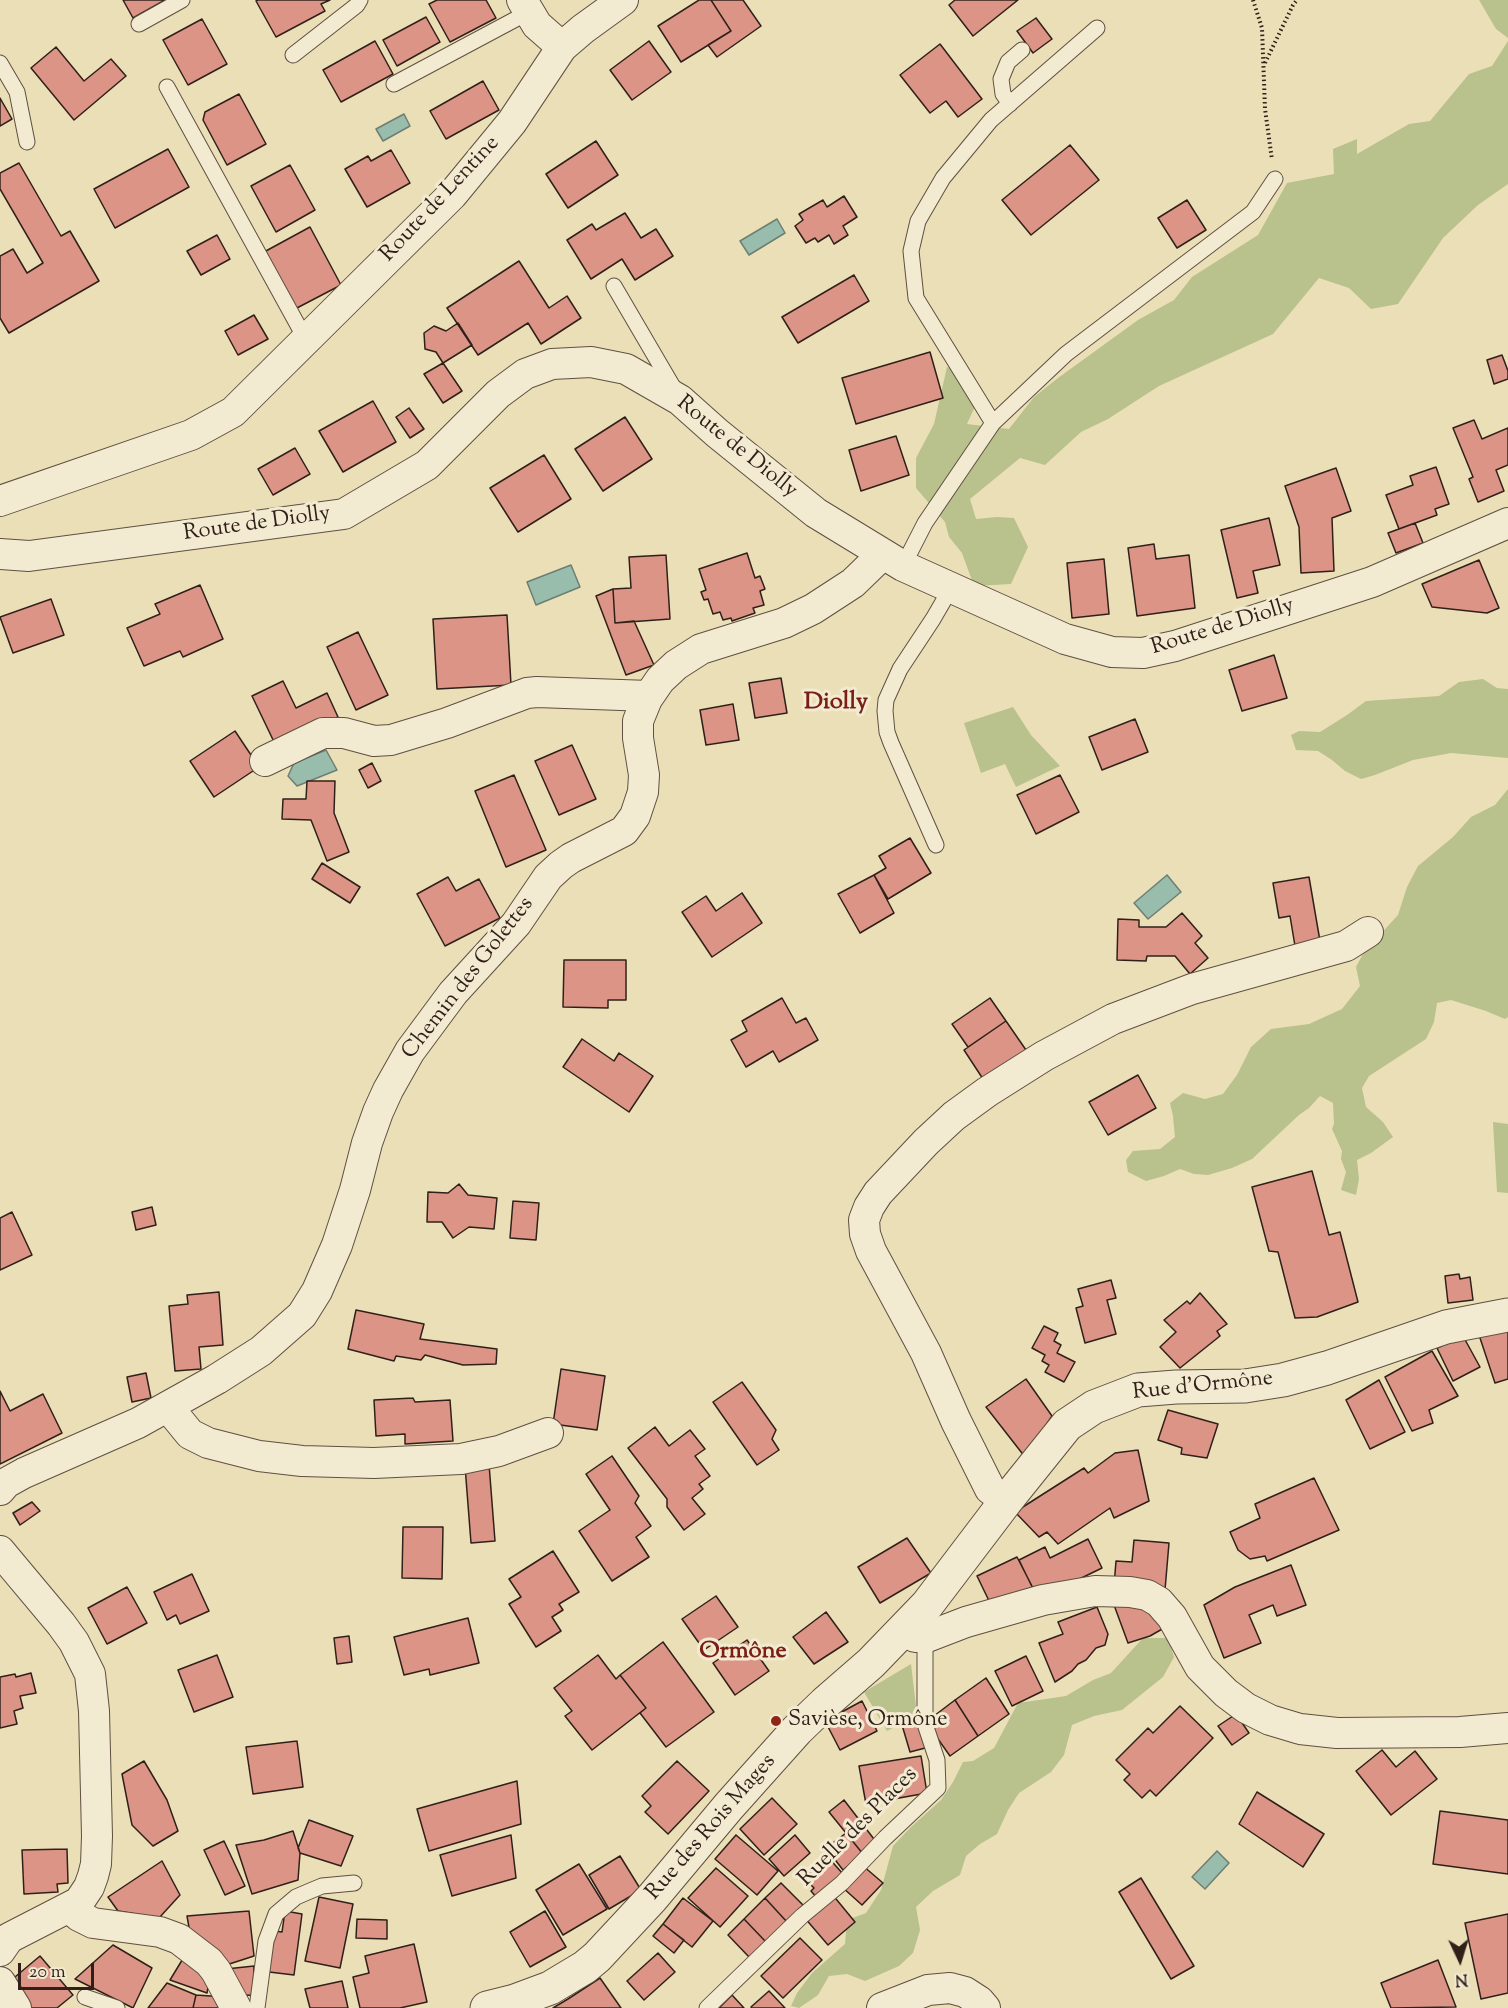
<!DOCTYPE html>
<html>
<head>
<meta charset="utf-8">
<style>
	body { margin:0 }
	#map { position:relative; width:1508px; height:2008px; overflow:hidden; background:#ebdfb8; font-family:"Sorts Mill Goudy",serif }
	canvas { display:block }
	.north { position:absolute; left:1430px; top:1930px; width:60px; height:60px; -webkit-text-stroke:4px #f2ead1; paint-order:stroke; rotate:176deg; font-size:16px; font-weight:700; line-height:24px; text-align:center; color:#302019 }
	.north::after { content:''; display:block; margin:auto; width:21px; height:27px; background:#302019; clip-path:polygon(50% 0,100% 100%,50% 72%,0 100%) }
	.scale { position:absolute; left:18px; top:1963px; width:76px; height:27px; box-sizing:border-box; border:3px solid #302019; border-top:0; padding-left:8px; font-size:18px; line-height:21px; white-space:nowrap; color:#302019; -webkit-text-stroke:4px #f2ead1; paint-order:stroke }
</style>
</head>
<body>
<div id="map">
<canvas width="1508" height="2008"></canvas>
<div class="north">N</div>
<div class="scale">20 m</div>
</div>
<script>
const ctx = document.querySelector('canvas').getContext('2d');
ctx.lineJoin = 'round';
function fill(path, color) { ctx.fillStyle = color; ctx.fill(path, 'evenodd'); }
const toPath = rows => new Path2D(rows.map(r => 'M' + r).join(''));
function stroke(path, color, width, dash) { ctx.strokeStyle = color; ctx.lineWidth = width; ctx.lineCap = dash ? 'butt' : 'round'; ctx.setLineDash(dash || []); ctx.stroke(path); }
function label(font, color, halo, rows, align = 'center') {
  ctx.font = font + ' "Sorts Mill Goudy",serif'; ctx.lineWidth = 6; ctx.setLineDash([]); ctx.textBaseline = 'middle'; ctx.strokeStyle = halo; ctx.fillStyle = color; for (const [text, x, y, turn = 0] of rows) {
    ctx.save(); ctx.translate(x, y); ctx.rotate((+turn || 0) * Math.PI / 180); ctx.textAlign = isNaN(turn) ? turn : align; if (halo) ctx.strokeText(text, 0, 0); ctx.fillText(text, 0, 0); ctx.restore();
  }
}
fill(toPath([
	[1479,0,1508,0,1508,38,1496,29],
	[1508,41,1508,184,1478,205,1443,238,1398,304,1371,309,1349,288,1319,278,1273,334,1159,386,1108,419,1081,432,1045,465,1020,458,970,499,976,519,997,517,1014,518,1028,547,1011,584,974,586,962,553,949,537,945,522,916,488,916,458,934,424,947,367,971,374,982,391,967,424,1009,429,1034,397,1058,378,1138,320,1174,300,1192,277,1258,235,1287,183,1334,174,1333,149,1357,139,1357,154,1409,124,1430,121,1469,74,1492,66],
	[1483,679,1497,688,1508,689,1508,758,1451,753,1413,760,1375,775,1361,779,1345,771,1332,760,1318,751,1296,750,1291,735,1299,731,1320,732,1347,715,1366,701,1439,696,1459,682],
	[1013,707,1031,735,1060,766,1016,787,1005,764,981,773,964,723],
	[1508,789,1508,1017,1505,1019,1486,1011,1451,1000,1437,1003,1434,1022,1426,1039,1369,1076,1362,1088,1366,1107,1383,1122,1393,1137,1371,1153,1357,1160,1359,1179,1356,1195,1341,1190,1346,1172,1341,1159,1342,1151,1332,1129,1334,1124,1333,1103,1320,1096,1309,1108,1299,1115,1252,1159,1232,1168,1208,1175,1194,1174,1180,1169,1164,1176,1146,1181,1128,1172,1126,1160,1133,1151,1160,1149,1175,1137,1173,1116,1170,1103,1183,1093,1205,1099,1223,1094,1237,1075,1251,1047,1271,1029,1309,1024,1342,1009,1360,986,1356,967,1364,952,1398,915,1407,887,1418,866,1453,837,1471,817,1495,805],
	[1493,1122,1508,1124,1508,1193,1497,1192],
	[1143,1638,1168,1638,1174,1657,1163,1677,1122,1710,1094,1716,1072,1725,1064,1755,1051,1772,1019,1793,1008,1810,997,1834,980,1844,966,1856,960,1875,933,1891,916,1907,920,1930,913,1953,899,1966,865,1981,847,1974,829,1976,818,1995,799,2008,791,2006,797,1993,812,1973,845,1944,847,1920,866,1913,881,1890,893,1846,911,1827,941,1800,953,1782,963,1762,973,1761,994,1748,1018,1703,1066,1696,1093,1680,1111,1673],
	[911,1664,917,1715,887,1731,864,1692]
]), '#b9c18d');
const water = toPath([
	[404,114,410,126,383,141,376,129,404,114],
	[777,219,785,233,749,255,740,241,777,219],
	[571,565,580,587,536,605,527,582,571,565],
	[326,750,337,770,297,786,288,776,294,763,326,750],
	[1167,875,1181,892,1148,919,1134,903,1167,875],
	[1217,1851,1229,1863,1205,1889,1192,1877,1217,1851]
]);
fill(water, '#98bdad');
stroke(water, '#6e7e72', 1.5);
const building = toPath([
	[123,0,165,0,133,18,123,0],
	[258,0,330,0,321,4,325,11,276,37,256,1,258,0],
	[437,0,486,0,496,18,450,42,429,4,437,0],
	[699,0,711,0,731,31,681,62,658,26,699,0],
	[711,0,743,0,761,26,717,57,708,45,731,31,711,0],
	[955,0,1018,0,973,36,949,5,955,0],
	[426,17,440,42,397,66,383,40,426,17],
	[1036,18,1052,39,1033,53,1017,31,1036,18],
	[202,19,227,64,188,85,163,40,202,19],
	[375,41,393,74,341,102,323,70,375,41],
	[649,41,671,72,632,100,610,70,649,41],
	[940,44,982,99,958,117,946,101,930,113,900,75,940,44],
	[56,47,84,81,111,59,126,76,74,120,31,68,56,47],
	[483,81,499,110,446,139,430,111,483,81],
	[239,94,266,144,227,165,203,120,205,112,239,94],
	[0,98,12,119,0,126,0,98],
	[596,141,618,175,568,208,546,174,596,141],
	[1070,145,1099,180,1031,235,1002,200,1070,145],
	[168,149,189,187,115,228,94,189,168,149],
	[391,150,410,183,367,207,345,169,368,156,371,161,391,150],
	[19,163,61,236,70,231,99,281,9,333,0,318,0,256,13,249,27,273,43,263,0,189,0,173,19,163],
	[290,165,315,210,276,232,251,186,290,165],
	[844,196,857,217,843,226,848,235,834,244,829,235,818,242,815,238,806,243,795,226,803,220,799,214,823,200,827,207,844,196],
	[1187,200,1206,230,1177,248,1158,218,1187,200],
	[625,213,641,238,656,229,673,256,635,280,622,259,591,279,567,240,592,224,596,230,625,213],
	[310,227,341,285,295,309,264,252,310,227],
	[217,235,230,259,201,275,187,251,217,235],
	[519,261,549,308,567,296,581,318,541,344,528,323,478,355,447,308,519,261],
	[854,275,869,301,798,343,782,317,854,275],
	[254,315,268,339,238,355,225,331,254,315],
	[458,323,472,345,443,363,436,352,425,349,424,333,434,326,446,331,458,323],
	[930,352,943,398,856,424,842,378,930,352],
	[1502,355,1508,371,1508,379,1494,384,1487,360,1502,355],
	[443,363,462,391,443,403,424,374,443,363],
	[373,401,396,442,343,472,319,431,373,401],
	[409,408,424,429,410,438,396,417,409,408],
	[625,417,652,459,603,491,575,449,625,417],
	[1474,420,1482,439,1508,428,1508,465,1496,470,1504,491,1478,502,1469,479,1473,477,1453,428,1474,420],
	[896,436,909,475,861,491,849,450,896,436],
	[295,448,310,474,273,495,258,469,295,448],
	[544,455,571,499,518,532,490,488,544,455],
	[1436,467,1449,504,1435,509,1437,515,1399,529,1386,495,1413,485,1410,476,1436,467],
	[1336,468,1351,511,1332,518,1334,571,1301,573,1299,527,1285,486,1336,468],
	[1269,518,1280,565,1253,571,1258,593,1237,598,1221,530,1269,518],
	[1415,523,1423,543,1396,553,1388,533,1415,523],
	[1154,544,1156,559,1189,555,1195,608,1137,616,1128,548,1154,544],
	[747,553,755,578,760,576,765,589,760,591,764,605,753,608,755,613,732,621,731,618,723,620,720,612,713,614,708,599,704,600,701,592,706,590,699,569,747,553],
	[666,555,670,619,615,623,613,589,631,588,629,557,666,555],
	[1104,559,1109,614,1072,618,1067,563,1104,559],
	[1479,560,1499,608,1487,613,1432,607,1422,584,1479,560],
	[200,585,223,639,183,657,180,651,144,666,127,628,160,614,155,604,200,585],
	[613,589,615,623,634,621,654,665,626,675,596,596,613,589],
	[51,599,64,635,13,653,0,617,51,599],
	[507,615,511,685,437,689,433,619,507,615],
	[358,632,388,695,356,710,327,647,358,632],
	[1274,655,1287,698,1242,711,1229,670,1274,655],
	[781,678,787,713,755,718,749,683,781,678],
	[283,681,296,708,327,693,338,717,276,746,252,696,283,681],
	[733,704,739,740,706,745,700,710,733,704],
	[1135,719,1148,752,1102,770,1089,737,1135,719],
	[235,731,259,767,214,797,190,761,235,731],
	[572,745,596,799,559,815,535,761,572,745],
	[372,763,381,781,368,788,359,770,372,763],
	[514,775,546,850,506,867,475,791,514,775],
	[1060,775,1079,812,1036,834,1017,795,1060,775],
	[307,781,335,781,334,813,349,852,327,861,311,820,282,819,283,799,306,799,307,781],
	[910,838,931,873,888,899,874,875,886,868,879,856,910,838],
	[322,863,360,887,350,903,312,879,322,863],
	[874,875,894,913,860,933,838,894,874,875],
	[448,877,456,891,479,879,500,918,445,946,417,894,448,877],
	[1309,877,1320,941,1295,946,1290,916,1279,918,1273,883,1309,877],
	[742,893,762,923,712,957,682,912,706,896,716,911,742,893],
	[1182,913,1202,936,1195,943,1208,958,1190,974,1175,956,1147,956,1146,961,1117,960,1118,919,1139,920,1139,927,1166,927,1182,913],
	[564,960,626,960,626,1000,608,1000,608,1008,563,1007,564,960],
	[782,998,796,1023,806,1018,818,1040,779,1062,773,1051,746,1067,731,1040,747,1031,742,1021,782,998],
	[990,998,1006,1021,968,1047,952,1024,990,998],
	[1006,1021,1026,1050,983,1079,964,1050,1006,1021],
	[582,1039,614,1061,619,1053,653,1076,629,1112,563,1067,582,1039],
	[1138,1075,1156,1108,1108,1135,1089,1102,1138,1075],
	[1312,1171,1329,1235,1340,1232,1358,1302,1317,1317,1295,1318,1278,1252,1269,1251,1252,1187,1312,1171],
	[459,1184,468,1195,497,1198,494,1229,469,1227,453,1238,442,1222,427,1222,428,1192,448,1193,459,1184],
	[513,1201,539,1203,536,1240,510,1238,513,1201],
	[152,1207,156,1225,136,1230,132,1212,152,1207],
	[12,1212,32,1255,0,1270,0,1218,12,1212],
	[1459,1274,1460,1279,1470,1277,1473,1300,1448,1303,1445,1276,1459,1274],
	[1111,1280,1116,1298,1107,1300,1116,1334,1085,1343,1076,1308,1083,1306,1078,1289,1111,1280],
	[219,1292,223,1345,199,1347,201,1369,175,1371,169,1306,188,1304,187,1295,219,1292],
	[1200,1293,1227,1324,1217,1331,1220,1336,1180,1368,1160,1347,1176,1332,1164,1320,1187,1301,1190,1304,1200,1293],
	[356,1310,424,1324,420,1339,497,1349,496,1364,463,1365,425,1355,421,1360,396,1356,394,1361,348,1349,356,1310],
	[1044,1326,1058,1333,1054,1341,1061,1345,1057,1353,1075,1362,1064,1382,1045,1372,1049,1365,1042,1361,1045,1355,1032,1348,1044,1326],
	[1508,1327,1508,1379,1495,1383,1478,1332,1508,1327],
	[1463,1336,1480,1367,1453,1381,1437,1348,1463,1336],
	[1432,1351,1458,1396,1429,1410,1433,1423,1412,1431,1385,1377,1432,1351],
	[561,1369,605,1376,597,1430,553,1424,561,1369],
	[146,1373,151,1398,132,1402,127,1377,146,1373],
	[1026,1379,1052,1416,1025,1457,986,1407,1026,1379],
	[1379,1380,1405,1432,1370,1449,1346,1400,1379,1380],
	[742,1382,776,1430,772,1439,779,1450,757,1465,713,1402,742,1382],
	[0,1391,10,1411,43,1394,62,1433,0,1464,0,1391],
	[413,1398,415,1402,450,1400,453,1441,405,1444,405,1434,376,1436,374,1400,413,1398],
	[1168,1410,1218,1424,1207,1458,1181,1454,1182,1448,1158,1440,1168,1410],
	[655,1427,669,1446,690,1430,705,1449,695,1456,710,1476,699,1484,703,1489,692,1498,705,1514,684,1530,667,1507,667,1499,628,1448,655,1427],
	[1138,1450,1149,1501,1114,1518,1110,1508,1058,1544,1047,1532,1039,1537,1015,1512,1084,1468,1088,1473,1115,1453,1138,1450],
	[612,1456,639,1496,635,1503,651,1526,636,1537,649,1557,612,1581,579,1531,610,1510,586,1474,612,1456],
	[489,1464,495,1541,471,1543,465,1466,489,1464],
	[1314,1478,1339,1530,1267,1561,1265,1556,1250,1559,1238,1550,1230,1532,1260,1518,1255,1504,1314,1478],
	[32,1502,40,1511,20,1525,13,1513,32,1502],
	[403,1527,443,1527,442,1579,402,1578,403,1527],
	[907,1538,931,1573,880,1603,858,1567,907,1538],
	[1088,1539,1102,1568,1038,1599,1019,1560,1045,1547,1050,1558,1088,1539],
	[1134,1540,1169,1543,1165,1590,1114,1586,1116,1561,1132,1562,1134,1540],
	[553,1551,579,1592,559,1604,563,1610,552,1617,561,1631,536,1647,509,1604,521,1597,509,1579,553,1551],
	[1017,1557,1035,1592,992,1607,977,1576,1017,1557],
	[1291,1565,1306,1605,1277,1616,1273,1605,1249,1615,1261,1643,1224,1658,1204,1605,1235,1587,1291,1565],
	[192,1574,209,1611,180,1624,176,1615,167,1620,154,1592,192,1574],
	[127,1587,147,1623,107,1644,88,1608,127,1587],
	[716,1596,738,1627,704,1650,682,1619,716,1596],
	[1142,1601,1164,1628,1150,1636,1128,1643,1114,1605,1142,1601],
	[1097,1607,1108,1634,1105,1645,1096,1648,1086,1660,1078,1664,1072,1671,1055,1682,1039,1643,1063,1634,1058,1622,1097,1607],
	[826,1612,848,1642,814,1664,793,1637,826,1612],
	[468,1618,479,1663,430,1675,429,1669,404,1675,394,1637,468,1618],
	[349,1636,352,1662,337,1664,334,1638,349,1636],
	[747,1640,769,1671,735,1695,713,1663,747,1640],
	[663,1642,714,1712,666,1747,640,1713,646,1708,620,1675,663,1642],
	[217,1655,233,1697,194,1712,178,1670,217,1655],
	[598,1655,616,1679,620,1675,646,1708,592,1750,565,1716,572,1711,554,1688,598,1655],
	[1026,1656,1043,1691,1012,1706,995,1671,1026,1656],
	[31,1673,36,1693,20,1696,23,1708,14,1711,17,1724,0,1728,0,1677,15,1674,16,1677,31,1673],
	[986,1678,1009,1714,978,1736,955,1700,986,1678],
	[955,1700,978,1736,950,1756,926,1722,955,1700],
	[862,1701,877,1731,840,1750,825,1721,862,1701],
	[1180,1706,1213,1738,1156,1796,1150,1790,1142,1798,1124,1780,1130,1774,1116,1760,1148,1728,1153,1733,1180,1706],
	[1236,1714,1249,1733,1232,1745,1218,1726,1236,1714],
	[921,1719,929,1747,910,1752,902,1725,921,1719],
	[297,1741,303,1787,253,1794,246,1747,297,1741],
	[1382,1750,1396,1767,1415,1751,1437,1779,1391,1815,1356,1771,1382,1750],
	[921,1756,927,1793,866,1804,859,1766,921,1756],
	[144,1761,167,1800,178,1831,153,1846,132,1825,122,1774,144,1761],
	[677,1761,709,1791,668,1834,645,1812,651,1806,642,1796,677,1761],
	[517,1781,521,1824,429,1851,417,1809,517,1781],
	[1257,1792,1324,1834,1303,1867,1239,1824,1257,1792],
	[772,1798,797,1824,764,1855,740,1829,772,1798],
	[844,1800,877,1843,863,1854,829,1812,844,1800],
	[1440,1811,1508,1820,1508,1874,1433,1864,1440,1811],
	[309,1820,353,1836,341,1866,300,1853,298,1848,309,1820],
	[293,1831,300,1853,298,1880,252,1894,236,1845,264,1840,293,1831],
	[846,1833,863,1854,843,1870,826,1848,846,1833],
	[511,1835,516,1878,452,1896,440,1855,511,1835],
	[736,1835,778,1871,757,1895,715,1859,736,1835],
	[795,1835,810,1853,784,1876,769,1859,795,1835],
	[224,1841,245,1886,225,1895,204,1850,224,1841],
	[67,1849,68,1883,57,1884,58,1892,24,1894,22,1850,67,1849],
	[620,1856,641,1890,609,1909,589,1875,620,1856],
	[827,1856,843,1874,817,1898,811,1891,814,1888,804,1878,827,1856],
	[162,1861,180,1895,159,1918,118,1911,108,1897,162,1861],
	[579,1864,607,1909,563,1935,536,1890,579,1864],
	[862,1865,883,1883,862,1905,842,1887,862,1865],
	[716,1868,748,1896,720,1927,688,1898,716,1868],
	[1141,1878,1194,1966,1171,1979,1119,1892,1141,1878],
	[781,1883,804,1906,787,1922,765,1898,781,1883],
	[832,1894,855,1922,828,1945,804,1917,832,1894],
	[319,1897,353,1904,340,1968,305,1961,319,1897],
	[683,1898,713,1921,692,1947,663,1924,683,1898],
	[765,1898,787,1922,766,1942,744,1919,765,1898],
	[249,1911,254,1956,217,1968,191,1939,187,1916,249,1911],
	[285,1911,302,1914,294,1975,269,1972,274,1931,282,1932,285,1911],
	[545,1911,566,1947,530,1967,510,1932,545,1911],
	[1508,1914,1508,1993,1481,1999,1465,1923,1508,1914],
	[357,1919,387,1920,387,1939,356,1938,357,1919],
	[744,1919,766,1942,750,1958,728,1935,744,1919],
	[663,1924,684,1940,674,1953,653,1936,663,1924],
	[800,1938,822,1960,783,1998,761,1976,800,1938],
	[414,1944,427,2002,400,2008,360,2008,353,1977,369,1973,365,1956,414,1944],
	[113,1945,152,1968,133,2008,75,1979,113,1945],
	[187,1952,211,1970,207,1993,170,1980,187,1952],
	[658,1953,675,1972,644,2000,627,1981,658,1953],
	[40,1956,73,1995,57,2008,31,2008,9,1982,40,1956],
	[1438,1960,1456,2007,1391,2008,1381,1983,1438,1960],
	[254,1966,253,1995,232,1996,226,1969,254,1966],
	[600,1978,621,2008,553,2008,568,1999,600,1978],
	[342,1981,348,2008,310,2008,305,1989,342,1981],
	[167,1983,196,1995,193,2008,148,2008,167,1983],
	[769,1991,785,2008,752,2008,751,2007,769,1991],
	[196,1995,225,1997,226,2008,193,2008,196,1995],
	[732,1995,744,2008,719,2008,732,1995]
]);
fill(building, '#db9486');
stroke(building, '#302019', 1.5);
const service = toPath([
	[139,24,182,0],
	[293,55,357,5,360,0],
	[0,63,17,92,27,142],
	[394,84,529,12],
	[167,87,306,340],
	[1010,104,1003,94,1001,79,1008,62,1022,50],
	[614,286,676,392],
	[993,423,916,298,911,251,918,221,943,178,991,120,1097,28],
	[903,566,925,523,993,423,1066,354,1253,212,1275,179],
	[936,845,891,743,887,732,885,711,886,700,900,669,933,619,951,588],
	[85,1997,117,2008],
	[257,2008,266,1941,276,1914,296,1897,310,1891,322,1886,354,1883],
	[707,2008,802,1916,842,1883,885,1838,938,1788,937,1760,925,1724,925,1637]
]);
const minor = toPath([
	[522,0,537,25,562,47],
	[0,501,191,435,233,412,452,195,512,122,562,47,583,29,623,0],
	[0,554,29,556,344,514,427,465,498,394,525,374,552,364,591,362,626,369,680,400,717,433,816,513,903,566,1065,639,1112,652,1143,653,1175,646,1372,582,1508,523],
	[265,761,323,733,344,733,374,741,391,740,447,723,527,693,537,692,649,696],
	[168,1407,190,1434,208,1443,259,1456,302,1461,374,1463,461,1459,499,1451,548,1433],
	[0,1490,6,1483,24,1473,138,1423,217,1379,261,1351,302,1315,317,1291,337,1245,355,1190,367,1143,378,1112,388,1090,410,1051,453,993,516,924,548,877,561,865,571,858,624,831,635,816,643,792,644,775,638,738,638,721,647,699,660,680,676,665,701,649,784,623,813,609,853,583,883,554],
	[1006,1501,990,1489,956,1421,926,1353,871,1251,865,1234,864,1220,869,1207,878,1193,926,1142,954,1116,987,1092,1044,1056,1113,1019,1192,989,1346,946,1368,932],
	[0,1551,61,1624,74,1642,90,1674,94,1711,97,1836,96,1864,93,1876,89,1887,79,1902,9,1938,0,1951],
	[904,1629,915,1637,927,1637,966,1622,1043,1600,1095,1591,1130,1592,1147,1595,1159,1602,1172,1617,1200,1667,1226,1693,1246,1708,1270,1720,1300,1729,1337,1733,1460,1732,1508,1728],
	[70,1908,79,1916,93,1923,160,1932,179,1939,209,1962,216,1971,236,2008],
	[0,1982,16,2008],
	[882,2008,928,1990,950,1988,965,1992,979,2001,985,2008]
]);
const tertiary = toPath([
	[487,2008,515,2001,550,1988,585,1967,597,1957,652,1898,729,1806,797,1730,825,1703,871,1663,927,1605,1006,1501,1067,1425,1094,1407,1138,1390,1176,1387,1245,1386,1283,1380,1327,1368,1446,1327,1508,1315]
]);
stroke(service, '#5f5041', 17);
stroke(minor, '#5f5041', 32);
stroke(tertiary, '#5f5041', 35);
stroke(toPath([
	[1253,0,1262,28,1265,109,1272,160],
	[1265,63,1293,5,1297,0]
]), '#302019', 4, [1.5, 3]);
stroke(service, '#f2ead1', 15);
stroke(minor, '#f2ead1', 30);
stroke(tertiary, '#f2ead1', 33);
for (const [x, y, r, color] of [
	[776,1721,6,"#8f2418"]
]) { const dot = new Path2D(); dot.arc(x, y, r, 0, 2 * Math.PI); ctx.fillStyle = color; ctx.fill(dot); stroke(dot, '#f2ead1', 2); }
label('22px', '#302019', '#f2ead1', [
	["Route de Lentine",441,200,-47],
	["Route de Diolly",736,448,39],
	["Route de Diolly",257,525,-8],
	["Route de Diolly",1223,628,-17],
	["Chemin des Golettes",469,979,-52],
	["Rue d'Ormône",1203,1387,-6],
	["Rue des Rois Mages",712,1828,-49],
	["Ruelle des Places",859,1828,-45]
]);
label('22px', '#302019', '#f2ead1', [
	["Savièse, Ormône",788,1721]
], 'left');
label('bold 24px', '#7a1f14', '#f2ead1', [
	["Diolly",836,704],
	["Ormône",743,1653]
]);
</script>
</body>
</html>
